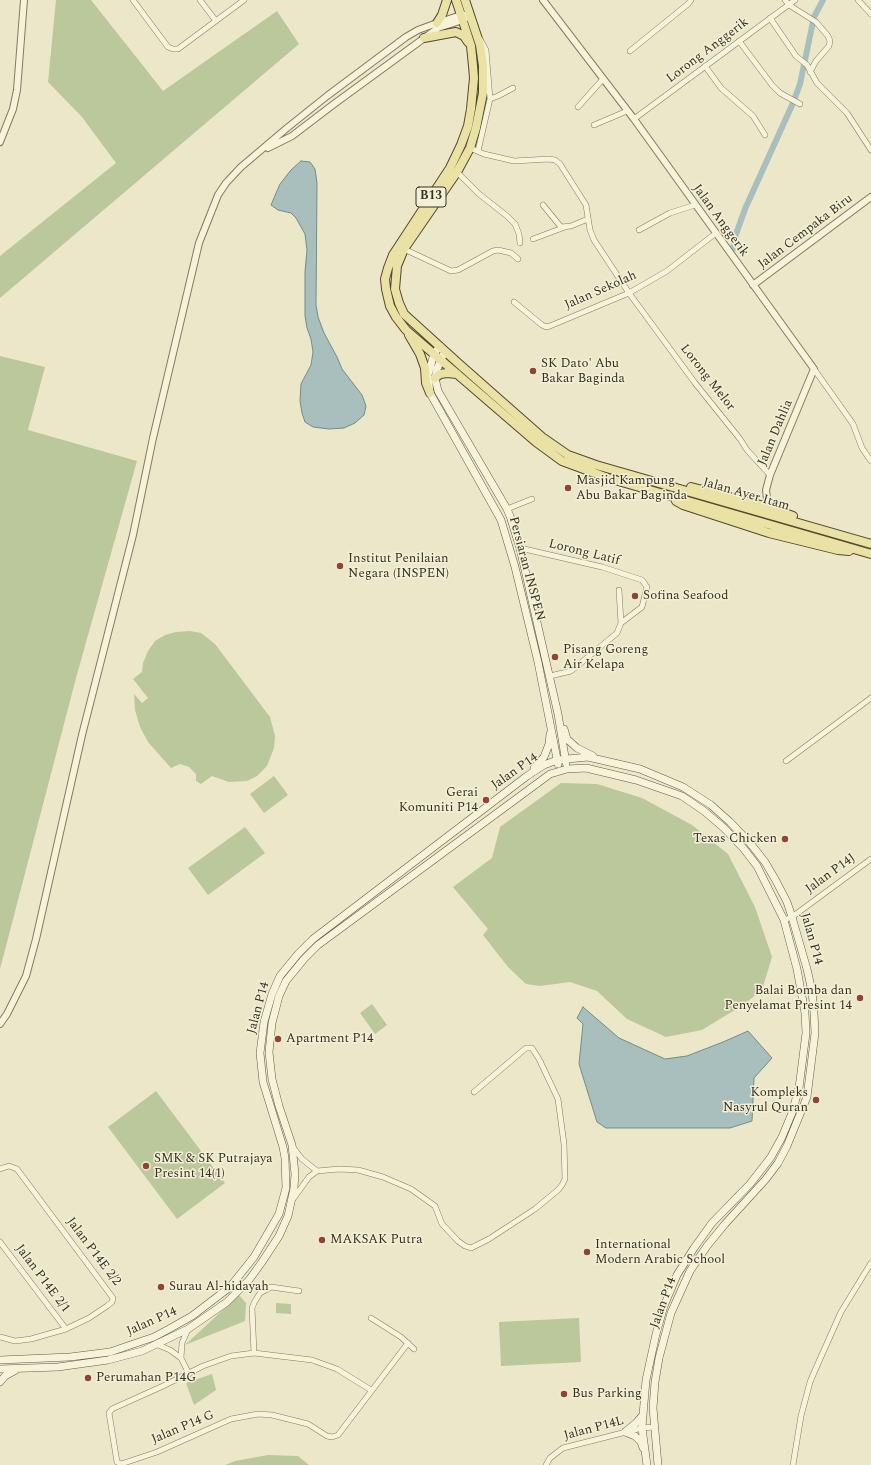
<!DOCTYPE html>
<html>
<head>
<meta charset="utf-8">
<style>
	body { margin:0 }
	canvas { display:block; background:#ebe7c8 }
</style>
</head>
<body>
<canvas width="871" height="1465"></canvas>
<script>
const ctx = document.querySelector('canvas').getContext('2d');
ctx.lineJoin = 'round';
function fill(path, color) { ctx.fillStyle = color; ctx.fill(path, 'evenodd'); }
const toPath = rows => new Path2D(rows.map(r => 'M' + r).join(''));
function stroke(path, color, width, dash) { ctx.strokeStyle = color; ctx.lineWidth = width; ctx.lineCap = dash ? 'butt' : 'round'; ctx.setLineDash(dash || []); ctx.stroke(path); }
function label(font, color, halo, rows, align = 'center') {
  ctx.font = font + ' Spectral,serif'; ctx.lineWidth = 3; ctx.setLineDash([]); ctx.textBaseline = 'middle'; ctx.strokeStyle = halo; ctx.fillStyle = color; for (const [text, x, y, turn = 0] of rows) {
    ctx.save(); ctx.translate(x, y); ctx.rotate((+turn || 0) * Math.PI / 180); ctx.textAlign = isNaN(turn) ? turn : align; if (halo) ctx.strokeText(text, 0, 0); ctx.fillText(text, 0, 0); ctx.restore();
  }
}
fill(toPath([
	[56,0,91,0,163,91,277,11,299,44,0,298,0,256,116,163,82,117,48,82],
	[0,356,45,367,28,430,137,461,76,678,0,969],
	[190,631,201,633,215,644,270,717,275,736,274,748,267,766,257,776,247,781,229,782,212,776,201,784,196,781,196,774,189,767,180,764,171,768,148,742,140,727,135,710,134,694,142,703,148,698,133,679,142,672,143,663,148,651,155,641,165,635,176,632],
	[274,776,288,795,264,813,250,794],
	[561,783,597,784,642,798,692,825,728,854,755,907,772,957,762,990,743,1005,702,1030,666,1037,627,1019,597,991,570,982,540,986,526,984,508,967,483,935,488,929,453,887,492,858,500,827],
	[245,827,265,853,208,895,188,868],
	[372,1004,387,1025,375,1034,360,1013],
	[156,1091,225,1183,177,1219,108,1127],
	[239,1295,246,1303,245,1321,185,1345],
	[276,1303,291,1304,291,1314,276,1313],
	[579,1318,581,1362,501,1366,499,1322],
	[212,1374,216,1390,194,1405,186,1383],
	[268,1455,298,1456,309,1465,225,1465,235,1461]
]), '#bac89c');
const water = toPath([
	[301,161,310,162,315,169,317,183,316,305,318,317,324,333,337,357,342,369,362,395,366,406,364,415,355,423,344,428,329,429,313,427,305,422,302,413,300,401,301,384,311,365,313,352,311,339,307,328,305,316,305,272,307,250,305,234,296,218,291,213,278,210,271,205,280,184,291,170,301,161],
	[583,1007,619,1038,665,1059,687,1056,723,1042,748,1031,772,1058,754,1078,752,1121,730,1128,606,1128,597,1122,579,1064,583,1024,577,1018,583,1007]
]);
fill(water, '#a8bfbd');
stroke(water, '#708d8b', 1);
stroke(toPath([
	[733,249,735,237,745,209,793,103,800,84,814,17,823,0]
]), '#a8bfbd', 6);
const minor = toPath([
	[133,0,168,47,173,49,178,49,244,0],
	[200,0,216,21],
	[785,0,789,5,816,22,828,36,830,41,829,46,816,61,810,72],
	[858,0,871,14],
	[770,18,796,56,807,65,817,83,847,113,871,150],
	[739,41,772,85,780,93,800,104],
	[630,51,688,4,691,0],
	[705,66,721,88,753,116,765,135],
	[490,99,498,96,513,88],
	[578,107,603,79],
	[634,119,795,0],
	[594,125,627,111],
	[470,148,484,154,514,161,549,159,555,160,560,164,586,205,590,230,594,240,629,293,695,383,740,439,747,450,770,475],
	[478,151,490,99,486,50,480,39],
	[457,172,479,194,507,216,515,224,519,234,520,243],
	[543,205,561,227,571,226,588,219],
	[639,230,670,213,695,205],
	[533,239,565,227],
	[404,249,451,271,458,270,493,251,498,250,511,253,518,259],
	[514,302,542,325,546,327,550,326,629,293,667,271,716,233],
	[814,369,853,424,862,448,871,461],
	[507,509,532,499],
	[520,548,602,567,642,580,647,587,642,607,621,623],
	[550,676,571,671,617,633,621,623,619,590],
	[786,761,871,698],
	[784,920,792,917,871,859],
	[292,1146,302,1159,317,1171],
	[0,1169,9,1166,17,1169,113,1298,112,1302,107,1306,89,1318,66,1329,31,1339,15,1341,0,1337],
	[293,1199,309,1177,317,1171,339,1169,358,1170,383,1177,411,1189,435,1206,442,1224,458,1241,465,1246,471,1248,489,1239,535,1209,558,1190,562,1185,565,1179,564,1144,558,1099,539,1059,532,1048,526,1048,474,1092],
	[0,1242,66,1329],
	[371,1318,401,1337,414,1349],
	[156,1344,170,1350,181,1358,189,1374],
	[254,1353,252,1308,254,1303,260,1293,271,1287,299,1291],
	[181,1358,182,1343,188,1329],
	[371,1390,337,1369,312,1360,254,1353,231,1356,203,1366,163,1386,112,1409,109,1413,117,1462,121,1464,157,1452,231,1419,258,1414,272,1415,308,1424,327,1436,332,1437,338,1435,408,1343],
	[546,1465,550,1458,563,1448,642,1428,654,1427],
	[793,1465,801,1416,810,1382,816,1368,841,1312,871,1263]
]);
const tertiary = toPath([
	[543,0,634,119,814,369,770,475,766,490,768,507],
	[0,142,13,109,17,90,24,0],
	[268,148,292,136,334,104,438,28,463,20,466,18],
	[753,285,871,197],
	[0,1024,7,1014,26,976,36,939,82,735,133,535,153,438,199,243,218,195,226,183,241,167,287,128,327,96,406,37,418,30,437,23,461,15,470,15]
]);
const secondary = toPath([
	[440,346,434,354,428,375,430,393,501,520,515,567,538,662,558,764],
	[443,355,437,369,435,378,438,391,507,509,510,516,520,548,558,714,566,763],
	[564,729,567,739,577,748,593,756],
	[534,768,544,757,549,744,550,734],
	[0,1360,70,1357,110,1352,154,1337,169,1329,192,1316,230,1287,254,1257,279,1214,286,1188,285,1158,283,1147,263,1082,260,1053,264,1022,272,994,280,976,298,954,313,939,527,776,544,765,557,760,588,757,640,769,683,787,711,805,730,822,750,843,765,862,775,879,787,902,792,917,807,969,812,991,814,1013,815,1033,807,1097,787,1146,778,1163,766,1179,725,1224,707,1246,690,1271,671,1313,659,1358,655,1382,653,1408,658,1465],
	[0,1369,58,1367,108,1360,142,1351,188,1329,227,1302,249,1280,262,1262,279,1236,288,1216,294,1188,295,1174,292,1145,279,1106,272,1079,269,1052,272,1023,279,996,286,981,304,959,318,945,550,774,567,769,586,768,636,780,682,796,704,811,724,828,744,849,757,866,784,920,797,969,805,1013,806,1033,799,1088,792,1113,782,1137,771,1157,750,1184,712,1223,694,1248,677,1275,664,1306,656,1334,646,1380,643,1415,642,1428,647,1465],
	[0,1382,5,1376,16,1370],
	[625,1432,635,1436,641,1442,643,1448],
	[625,1432,636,1423,643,1415]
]);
const primary = toPath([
	[456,0,461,15,471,46,473,66,474,78,471,109,468,126,461,145,450,168,393,255,388,268,385,279,386,289,390,306,396,317,406,330,536,442,562,461,608,478,871,554],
	[465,0,480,45,483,66,483,93,476,128,470,148,457,172,404,249,397,266,395,289,399,303,404,314,458,363,542,437,568,455,596,465,871,544],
	[437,23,442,15,447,0],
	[424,38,456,32,464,36,468,42],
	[409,335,420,354,425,368,426,383,430,393],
	[435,378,440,374,447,373,457,374],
	[691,487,768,507,793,516],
	[676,501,683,505,769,533,838,550,849,551]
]);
stroke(minor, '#857a5e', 6);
stroke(tertiary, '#857a5e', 8);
stroke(secondary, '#675b41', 8);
stroke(primary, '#534832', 10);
stroke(minor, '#f6f3da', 5);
stroke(tertiary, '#f6f3da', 6);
stroke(secondary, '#f6f3da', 7);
stroke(primary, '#eae2a4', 8);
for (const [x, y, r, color] of [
	[533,371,4,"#8f4534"],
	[568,488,4,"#8f4534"],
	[340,566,4,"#8f4534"],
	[635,596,4,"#8f4534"],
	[555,657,4,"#8f4534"],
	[486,800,4,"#8f4534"],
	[785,839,4,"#8f4534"],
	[860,998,4,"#8f4534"],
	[278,1039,4,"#8f4534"],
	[816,1100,4,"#8f4534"],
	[146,1166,4,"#8f4534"],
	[322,1240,4,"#8f4534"],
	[587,1252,4,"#8f4534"],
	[161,1287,4,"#8f4534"],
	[88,1378,4,"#8f4534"],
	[564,1394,4,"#8f4534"]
]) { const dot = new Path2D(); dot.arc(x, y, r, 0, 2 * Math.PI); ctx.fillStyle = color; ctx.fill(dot); stroke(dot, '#f3f0d7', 1.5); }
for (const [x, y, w] of [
	[431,197,30]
]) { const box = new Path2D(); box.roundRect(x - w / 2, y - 10, w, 20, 3); ctx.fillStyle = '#f3f0d7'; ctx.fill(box); stroke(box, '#373021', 1); }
label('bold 12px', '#373021', null, [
	["B13",431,197]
]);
label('13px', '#373021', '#f3f0d7', [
	["Lorong Anggerik",708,51,-37],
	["Jalan Anggerik",720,221,54],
	["Jalan Cempaka Biru",806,232,-37],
	["Jalan Sekolah",601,291,-24],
	["Lorong Melor",707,378,52],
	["Jalan Dahlia",776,433,-67],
	["Jalan Ayer Itam",746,495,16],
	["Lorong Latif",584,553,14],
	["Persiaran INSPEN",526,569,75],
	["Jalan P14",515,772,-35],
	["Jalan P14J",831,874,-36],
	["Jalan P14",811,939,74],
	["Jalan P14",259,1008,-75],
	["Jalan P14E 2/2",93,1252,53],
	["Jalan P14E 2/1",42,1279,53],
	["Jalan P14",664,1303,-70],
	["Jalan P14",152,1322,-24],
	["Jalan P14 G",183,1428,-23],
	["Jalan P14L",594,1429,-15]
]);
label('13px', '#373021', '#f3f0d7', [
	["SK Dato' Abu",541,364],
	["Bakar Baginda",541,379],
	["Masjid Kampung",576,481],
	["Abu Bakar Baginda",576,496],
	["Institut Penilaian",348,559],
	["Negara (INSPEN)",348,574],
	["Sofina Seafood",643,596],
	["Pisang Goreng",563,650],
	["Air Kelapa",563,665],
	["Gerai",478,793,"right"],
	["Komuniti P14",478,808,"right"],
	["Texas Chicken",777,839,"right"],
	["Balai Bomba dan",852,991,"right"],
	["Penyelamat Presint 14",852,1006,"right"],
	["Apartment P14",286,1039],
	["Kompleks",808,1093,"right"],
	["Nasyrul Quran",808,1108,"right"],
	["SMK & SK Putrajaya",154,1159],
	["Presint 14(1)",154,1174],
	["MAKSAK Putra",330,1240],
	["International",595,1245],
	["Modern Arabic School",595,1260],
	["Surau Al-hidayah",169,1287],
	["Perumahan P14G",96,1378],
	["Bus Parking",572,1394]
], 'left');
</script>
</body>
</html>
